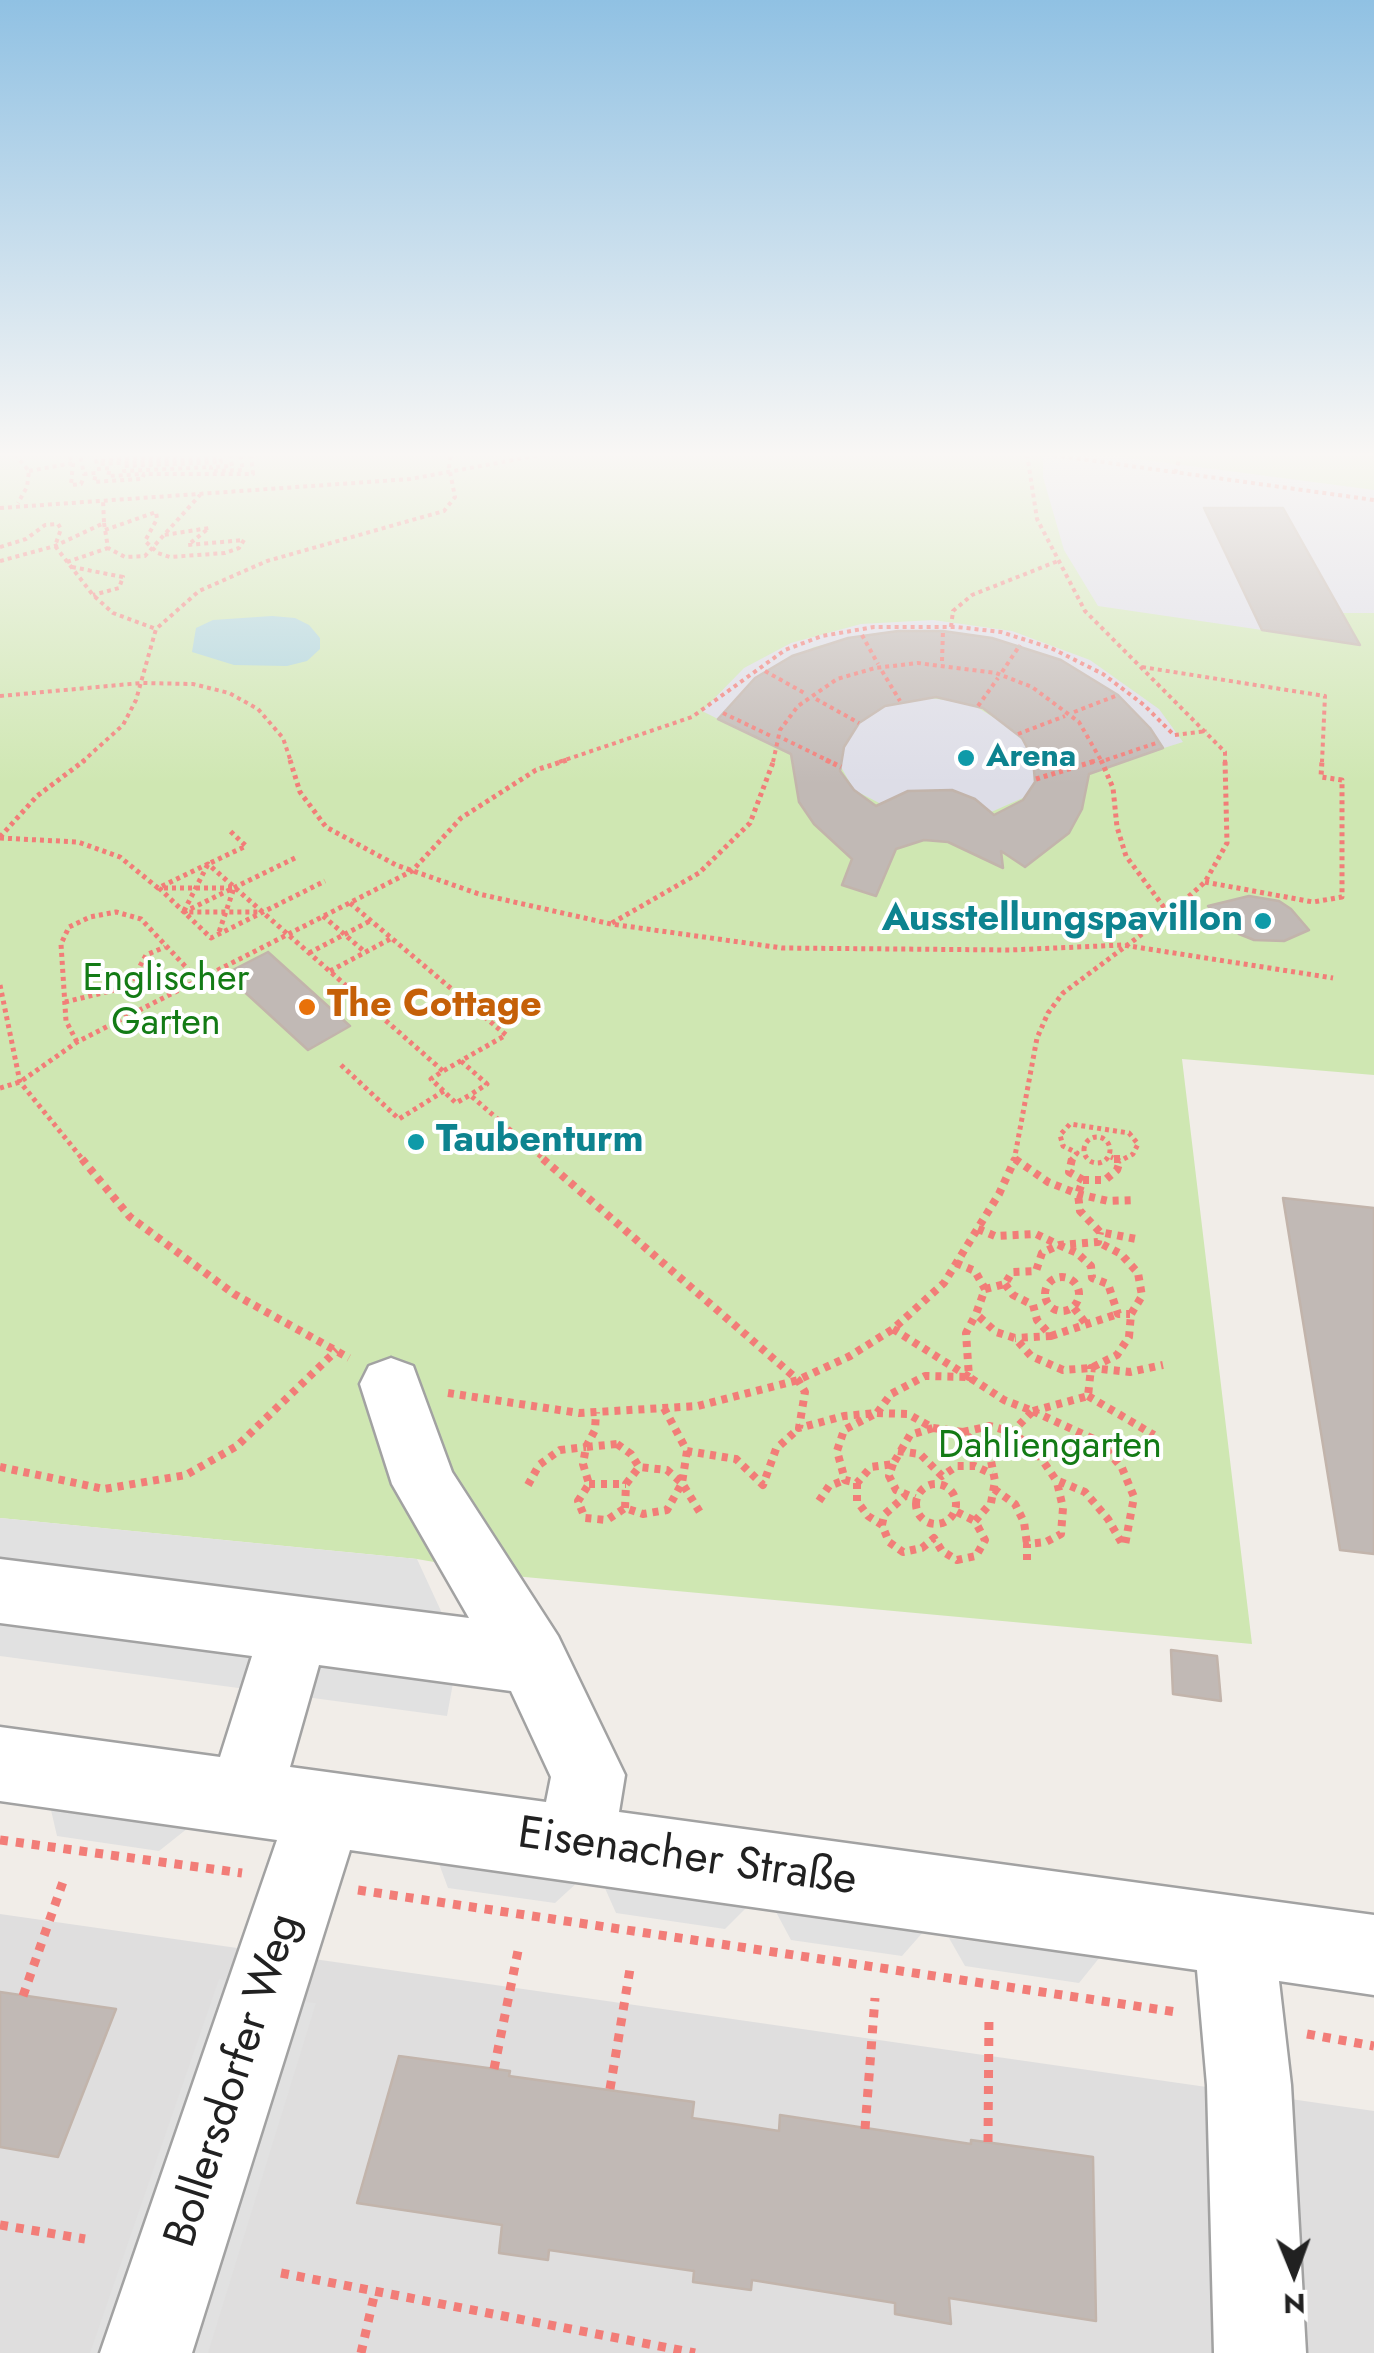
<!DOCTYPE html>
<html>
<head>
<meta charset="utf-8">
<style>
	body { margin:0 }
	#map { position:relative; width:1374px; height:2353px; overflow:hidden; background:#f1ede8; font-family:Jost,sans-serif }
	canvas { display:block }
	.north { position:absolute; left:1244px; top:2223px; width:100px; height:100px; -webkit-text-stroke:8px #fff; paint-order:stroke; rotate:179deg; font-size:28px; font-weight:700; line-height:40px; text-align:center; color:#212121 }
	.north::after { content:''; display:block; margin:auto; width:35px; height:45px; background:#212121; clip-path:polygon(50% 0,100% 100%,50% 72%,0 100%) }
</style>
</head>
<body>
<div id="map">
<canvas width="1374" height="2353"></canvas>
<div class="north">N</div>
</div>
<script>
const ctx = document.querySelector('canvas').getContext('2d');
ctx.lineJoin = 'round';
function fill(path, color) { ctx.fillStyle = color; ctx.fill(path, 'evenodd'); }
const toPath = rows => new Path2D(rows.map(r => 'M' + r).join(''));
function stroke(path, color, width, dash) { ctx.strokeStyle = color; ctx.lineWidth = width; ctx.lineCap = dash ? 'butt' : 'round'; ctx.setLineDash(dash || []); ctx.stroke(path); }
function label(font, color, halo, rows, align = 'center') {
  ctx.font = font + ' Jost,sans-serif'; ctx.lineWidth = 8; ctx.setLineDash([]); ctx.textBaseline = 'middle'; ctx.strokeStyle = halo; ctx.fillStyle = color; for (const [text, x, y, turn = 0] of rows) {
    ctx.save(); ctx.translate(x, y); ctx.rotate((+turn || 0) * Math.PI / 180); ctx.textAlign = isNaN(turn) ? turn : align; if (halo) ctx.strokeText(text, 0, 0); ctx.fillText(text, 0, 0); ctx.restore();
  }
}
fill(toPath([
	[0,1914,1374,2111,1374,2353,0,2353]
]), '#dfdede');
fill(toPath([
	[0,454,1374,454,1374,1075,1182,1059,1252,1644,514,1576,417,1559,0,1518]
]), '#cfe7b2');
fill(toPath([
	[0,1518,417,1559,459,1650,447,1716,0,1656],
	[51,1810,188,1828,159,1851,57,1836],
	[438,1861,580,1880,555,1903,448,1888],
	[604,1886,749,1905,725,1929,616,1913],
	[776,1912,924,1931,902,1956,791,1940],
	[949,1938,1100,1957,1079,1983,965,1966],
	[219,1979,240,1984,115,2353,90,2353],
	[295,2001,316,2003,208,2353,183,2353]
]), '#e1e1e1');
fill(toPath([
	[1043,454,1099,454,1374,490,1374,613,1342,613,1283,508,1204,509,1262,630,1098,606,1064,550,1043,477],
	[933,620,1012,631,1090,660,1159,709,1183,742,1164,748,1150,728,1118,695,1061,660,992,638,943,631,877,633,814,647,755,678,718,719,702,711,744,668,791,643,861,624],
	[921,697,970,703,1016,731,1029,750,1035,767,1036,783,1025,797,989,813,975,800,952,790,908,791,885,806,854,790,841,767,844,747,859,723,885,706]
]), '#dddde7');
fill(toPath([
	[272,616,295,618,309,625,320,638,320,649,307,661,287,666,234,665,192,652,196,628,213,620]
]), '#acd4db');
const building = toPath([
	[1204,508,1283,508,1360,645,1262,630,1204,508],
	[898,631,943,631,992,638,1061,660,1118,695,1150,728,1163,748,1089,774,1082,809,1069,833,1025,867,1001,851,1003,868,948,842,924,840,896,849,876,896,842,885,852,859,814,824,799,802,791,754,718,719,755,678,792,656,848,638,898,631],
	[936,697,983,708,1022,738,1033,759,1035,782,1023,800,994,815,975,799,952,790,908,791,876,806,854,790,840,771,844,747,859,723,885,706,936,697],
	[1249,896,1279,901,1291,909,1309,930,1284,941,1254,940,1239,934,1208,906,1249,896],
	[268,952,350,1026,308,1050,225,974,268,952],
	[1283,1198,1374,1208,1374,1554,1340,1550,1283,1198],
	[1171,1650,1217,1656,1221,1701,1173,1694,1171,1650],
	[0,1992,116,2009,58,2157,0,2147,0,1992],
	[399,2056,510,2071,509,2076,694,2102,692,2118,734,2124,779,2131,780,2115,971,2144,971,2140,1093,2157,1096,2321,949,2298,951,2324,895,2314,895,2303,752,2280,751,2290,693,2282,694,2271,549,2250,548,2260,499,2253,502,2225,357,2203,399,2056]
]);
fill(building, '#c1b9b5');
stroke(building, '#c2b4ab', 2.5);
const minor = toPath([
	[391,1358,413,1366,452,1472,558,1636,625,1775,619,1812,1374,1915,1374,1995,1279,1981,1291,2085,1306,2353,1214,2353,1207,2085,1197,1970,350,1850,192,2353,100,2353,277,1840,0,1801,0,1727,220,1757,252,1656,0,1623,0,1559,469,1618,392,1484,360,1384,369,1366,391,1358],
	[319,1665,511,1691,551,1777,546,1802,290,1767,319,1665]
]);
stroke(minor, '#a2a2a2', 5);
stroke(toPath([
	[15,454,29,471,27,487,18,503],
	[85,454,80,455,84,474,96,473,94,482,142,479,144,474,253,474,251,454],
	[201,454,96,461,97,464,220,458,221,462,124,466,124,471,211,467],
	[230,454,232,466,211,467,211,471,243,470,240,454],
	[1027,454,1037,519,1085,611,1225,752,1225,762],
	[1045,454,1374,500],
	[73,463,71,485,81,484,83,479],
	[97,469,110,468,108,476,144,474],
	[29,471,73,463,68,454],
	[1175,473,1181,454],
	[0,508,410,479,546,454],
	[104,523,108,548,125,557,145,556,200,495],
	[105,530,156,512,157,519,145,541,158,553,170,557,225,553,239,548,244,540,188,545,209,528,164,535],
	[0,547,26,539,45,525,58,524,61,529,55,546,93,595,113,613,156,629],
	[0,561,55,546,104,523,103,499],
	[67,562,108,548],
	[72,567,123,577,119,588,93,595],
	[951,627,953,611,972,595,1058,561],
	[862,635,878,664],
	[942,661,943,631],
	[1142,667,1325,696,1322,762],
	[765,671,806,694],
	[882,671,900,701],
	[1002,672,1020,645],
	[0,696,141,683,193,684,229,693,258,709,283,738,291,762],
	[816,699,859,723],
	[978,706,998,678],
	[1074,712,1118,695],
	[723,713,773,737],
	[1018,734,1065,716],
	[784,739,831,762],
	[1106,760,1159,742],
	[82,762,123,725,136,700,156,629,199,591,267,561,444,511,455,497,449,467,451,454],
	[559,762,692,717,785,650,822,636,874,627,957,627,1001,632,1051,648,1103,674,1144,705,1174,735,1207,731],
	[773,762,780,730,798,706,837,679,875,668,918,663,996,673,1032,687,1079,722,1102,762],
	[1091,762,1095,761]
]), '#f27d78', 4, [4, 4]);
stroke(toPath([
	[290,760,300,792,326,827,396,865,479,894,611,924,782,948,1010,950,1123,945,1333,978],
	[826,760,841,767],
	[1101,760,1113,788,1117,827,1126,856,1169,914],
	[1036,779,1095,761],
	[0,837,37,796,85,760],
	[0,838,78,842,120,857,158,888,208,864,443,1071,431,1079,456,1103,470,1095,546,1161],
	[295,858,184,912,211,938,325,881],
	[1205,882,1313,902,1342,897,1342,780,1321,777,1322,760],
	[159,888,184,912,262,912],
	[164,888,234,888,219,932],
	[350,903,506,1035,443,1071],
	[184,911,208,864,246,846,228,829],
	[323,916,365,952],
	[612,923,699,873,750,823,774,760],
	[309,953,370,921],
	[330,971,392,938],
	[0,985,20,1082,84,1161],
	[65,1002,123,988,133,979,146,955,165,947],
	[77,1042,66,1021,61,944,69,927,90,917,116,912,141,919,198,980],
	[461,1061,487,1084,470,1095],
	[341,1065,399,1119,444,1091],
	[0,1088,20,1082,77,1042,412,871,461,818,536,770,567,760],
	'1084 1150a13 13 0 1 1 26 0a13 13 0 1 1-26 0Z',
	[1015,1159,1020,1161],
	[1014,1161,1037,1038,1048,1013,1063,993,1169,914,1205,882,1227,843,1225,760],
	[1070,1161,1077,1153,1063,1146,1060,1135,1070,1124,1129,1133,1138,1144,1133,1154,1120,1161,1111,1157]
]), '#f27d78', 5, [4, 4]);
stroke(toPath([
	[82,1159,130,1217,234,1294,349,1358],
	[543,1159,798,1380,805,1392,799,1428,844,1416,877,1413,891,1394,925,1376,969,1377,1004,1400,1033,1411,1012,1432],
	[1015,1159,1048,1182,1078,1194,1108,1201,1136,1200],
	[1072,1159,1069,1172,1083,1180,1078,1194,1080,1211,1100,1232,1136,1239],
	[1114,1159,1125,1159],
	[1083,1180,1105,1180,1117,1170,1120,1161],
	[978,1229,995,1236,1036,1234,1059,1245,1098,1242,1100,1232],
	[956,1263,975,1271,985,1289,976,1314,996,1332,1015,1338,1031,1356,1063,1370,1091,1368,1117,1355,1129,1337,1131,1314,1142,1296,1138,1273,1121,1254,1098,1242],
	'1045 1294a17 17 0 1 1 34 0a17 17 0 1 1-34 0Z',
	[1005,1284,1013,1295,1033,1305,1037,1320,1051,1336,1015,1338],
	[985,1289,1005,1284,1012,1272,1036,1271,1042,1253,1059,1245,1077,1253,1091,1266,1092,1278,1108,1284,1118,1314,1130,1314],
	[1074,1308,1087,1325],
	[893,1329,969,1377,966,1333,976,1314],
	[1051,1336,1118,1314],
	[448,1393,579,1413,698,1406,798,1380,850,1356,893,1329,944,1283,999,1194,1015,1159],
	[1088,1396,1154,1435],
	[664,1408,687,1451,736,1459,763,1485,776,1449,799,1428],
	[1033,1411,1100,1442,1122,1468,1134,1497,1125,1545],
	[1033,1411,1088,1396,1091,1368,1130,1372,1163,1365],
	[877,1413,908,1414,933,1428,910,1435,893,1464,871,1467,857,1483,845,1480,837,1451,844,1430,877,1413],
	[933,1428,963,1432],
	[617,1444,631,1454,639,1467,667,1470,682,1483,667,1510,643,1514,625,1508,607,1520,585,1518,578,1501,589,1484,583,1464,586,1447,617,1444],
	[586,1447,595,1430,596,1412],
	[687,1451,682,1483,701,1514],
	[898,1451,920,1454,942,1476,957,1466,975,1466,992,1474],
	[893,1464,889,1476,896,1490,915,1498],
	[0,1467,104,1489,186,1475,237,1446,337,1350],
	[857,1483,857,1501,868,1516,882,1525,889,1542,903,1552,922,1548,934,1538,942,1551,957,1560,976,1556,985,1540,975,1521,991,1503,995,1481,990,1456,963,1432,990,1426,1012,1432,1036,1451,1056,1480,1085,1492,1108,1519,1124,1547],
	'916 1504a20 20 0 1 1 40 0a20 20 0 1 1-40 0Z',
	[589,1484,626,1484],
	[528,1485,539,1465,560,1450,586,1447],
	[994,1489,1015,1504,1024,1522,1027,1544],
	[819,1501,829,1486,845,1480],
	[625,1508,626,1484,639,1467],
	[957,1512,975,1521],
	[882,1525,884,1515,905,1496],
	[1027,1560,1027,1544,1046,1542,1061,1534,1063,1508,1057,1482]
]), '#f27d78', 8, [6, 6]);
stroke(toPath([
	[0,1840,242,1873],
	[358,1890,1176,2012],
	[23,1996,64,1879],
	[1307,2034,1374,2046],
	[494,2069,519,1946],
	[610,2089,631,1963],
	[865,2129,875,1998],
	[988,2142,989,2014],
	[0,2225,85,2239],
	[281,2273,695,2353],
	[361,2353,375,2292]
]), '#f27d78', 9, [8, 8]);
fill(minor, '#fff');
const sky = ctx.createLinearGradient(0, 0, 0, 784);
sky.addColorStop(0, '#90c1e3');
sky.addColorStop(0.58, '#f9f7f5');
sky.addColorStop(1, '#f9f7f500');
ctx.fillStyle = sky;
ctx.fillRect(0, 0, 1374, 784);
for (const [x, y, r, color] of [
	[966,758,10,"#0f9aa8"],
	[1263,921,10,"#0f9aa8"],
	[307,1007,10,"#e8710a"],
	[416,1142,10,"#0f9aa8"]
]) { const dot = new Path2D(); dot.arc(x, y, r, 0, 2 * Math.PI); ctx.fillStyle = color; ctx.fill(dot); stroke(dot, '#fff', 4); }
label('bold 32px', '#0d838f', '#fff', [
	["Arena",986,758]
], 'left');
label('bold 38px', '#0d838f', '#fff', [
	["Ausstellungspavillon",1243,921],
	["Taubenturm",436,1142,"left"]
], 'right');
label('38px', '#137b15', '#fff', [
	["Englischer",166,981],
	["Garten",166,1025],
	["Dahliengarten",1050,1448]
]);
label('bold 38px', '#c56008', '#fff', [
	["The Cottage",327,1007]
], 'left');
label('45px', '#212121', '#fff', [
	["Eisenacher Straße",687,1859,8],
	["Bollersdorfer Weg",235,2081,-72]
]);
</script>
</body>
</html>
